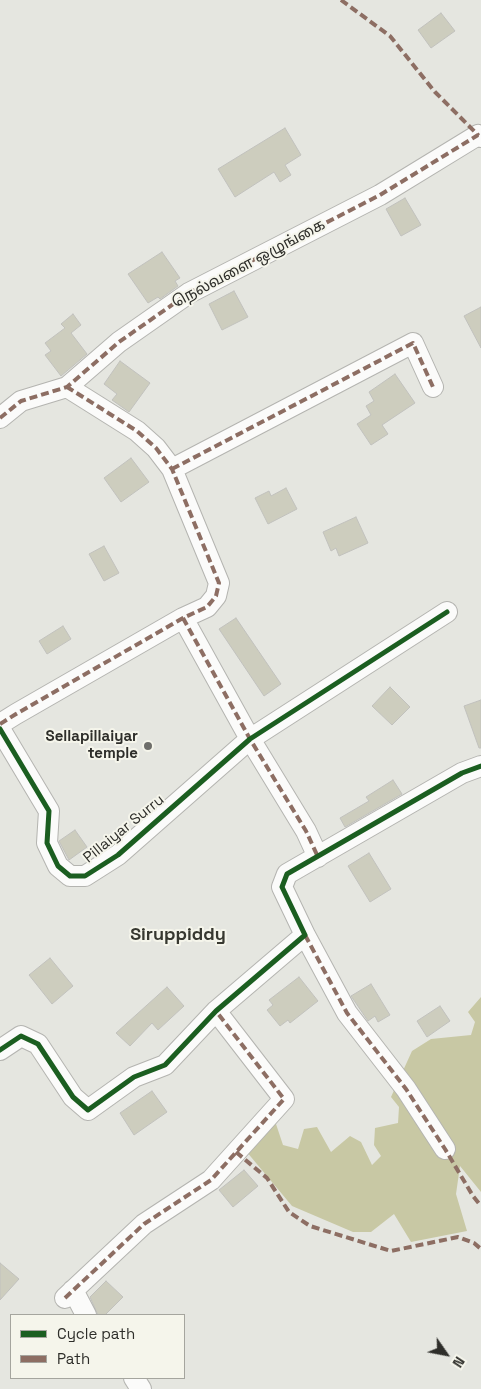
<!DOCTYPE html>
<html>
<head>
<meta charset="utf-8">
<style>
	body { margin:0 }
	#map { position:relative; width:481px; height:1389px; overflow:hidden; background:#e5e6e0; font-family:"Space Grotesk",sans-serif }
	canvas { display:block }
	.legend { position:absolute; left:10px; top:1314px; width:175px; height:65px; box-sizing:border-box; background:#f5f5eb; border:1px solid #a5a59e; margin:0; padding:6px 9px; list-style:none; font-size:15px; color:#2e2e2a }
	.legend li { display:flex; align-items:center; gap:10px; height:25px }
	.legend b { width:25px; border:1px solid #a5a59e }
	.north { position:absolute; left:421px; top:1329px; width:50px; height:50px; -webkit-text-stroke:4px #f5f5eb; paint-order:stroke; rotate:123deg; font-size:14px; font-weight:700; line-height:20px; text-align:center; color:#2e2e2a }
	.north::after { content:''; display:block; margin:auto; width:18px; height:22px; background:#2e2e2a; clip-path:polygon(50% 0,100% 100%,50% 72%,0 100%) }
</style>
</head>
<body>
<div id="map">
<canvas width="481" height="1389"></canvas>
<ul class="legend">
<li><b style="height:6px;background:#1b5e20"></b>Cycle path</li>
<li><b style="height:6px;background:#8d6e63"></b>Path</li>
</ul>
<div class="north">N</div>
</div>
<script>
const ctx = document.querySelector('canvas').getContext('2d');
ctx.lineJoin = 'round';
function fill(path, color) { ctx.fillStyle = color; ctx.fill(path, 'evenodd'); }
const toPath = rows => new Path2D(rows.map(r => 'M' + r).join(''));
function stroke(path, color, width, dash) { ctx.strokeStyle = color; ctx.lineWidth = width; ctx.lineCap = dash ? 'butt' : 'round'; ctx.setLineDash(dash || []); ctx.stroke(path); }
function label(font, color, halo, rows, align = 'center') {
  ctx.font = font + ' "Space Grotesk","Noto Sans Tamil",sans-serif'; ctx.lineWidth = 4; ctx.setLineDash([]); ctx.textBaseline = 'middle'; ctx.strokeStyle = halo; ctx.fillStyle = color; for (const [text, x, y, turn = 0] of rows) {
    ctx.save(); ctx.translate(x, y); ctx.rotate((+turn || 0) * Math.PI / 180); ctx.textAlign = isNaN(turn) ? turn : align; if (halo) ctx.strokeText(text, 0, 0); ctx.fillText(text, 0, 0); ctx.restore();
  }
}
fill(toPath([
	[481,997,481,1192,460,1166,456,1194,467,1231,411,1242,394,1214,371,1232,353,1232,292,1206,246,1151,275,1121,283,1145,298,1149,304,1129,317,1127,331,1152,350,1136,361,1142,372,1165,381,1156,374,1145,375,1128,398,1123,399,1107,391,1097,412,1051,431,1039,471,1035,475,1022,468,1012]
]), '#c8c8a4');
const building = toPath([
	[441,13,455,31,431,48,418,30,441,13],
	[285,128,301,155,285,165,291,175,280,182,274,172,235,197,218,169,285,128],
	[405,198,421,225,401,236,386,209,405,198],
	[162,252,180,278,175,281,178,286,160,299,158,297,148,303,128,274,162,252],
	[234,291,248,317,222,330,209,304,234,291],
	[481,307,481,348,464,316,481,307],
	[73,314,81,325,71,333,87,354,61,376,45,355,51,351,45,343,65,328,61,324,73,314],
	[120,361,150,383,129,412,112,400,117,394,104,384,120,361],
	[395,374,415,403,382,425,388,434,371,445,357,424,371,415,366,406,374,401,369,392,395,374],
	[131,458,149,482,121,502,104,478,131,458],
	[286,488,297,509,268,524,255,498,269,491,271,496,286,488],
	[356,517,368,543,339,556,336,548,331,551,323,532,356,517],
	[104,546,119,573,104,581,89,554,104,546],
	[236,618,281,684,264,696,219,629,236,618],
	[63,626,71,639,47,654,39,641,63,626],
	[390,687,410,707,392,725,372,706,390,687],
	[481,700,481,748,479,748,464,706,481,700],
	[393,780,402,794,345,827,340,818,369,801,366,797,393,780],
	[75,830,87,847,69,860,59,841,75,830],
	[369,853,391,889,370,902,348,866,369,853],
	[50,958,73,986,52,1004,29,975,50,958],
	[299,977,318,1001,290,1023,288,1020,280,1026,267,1010,273,1005,269,1000,299,977],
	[371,984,390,1015,378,1022,375,1016,368,1021,351,996,371,984],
	[167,987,184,1006,158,1030,152,1023,130,1046,116,1033,167,987],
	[440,1006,450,1021,427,1037,417,1021,440,1006],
	[152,1091,167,1112,134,1135,120,1113,152,1091],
	[244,1170,258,1186,233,1207,219,1190,244,1170],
	[0,1263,19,1279,0,1300,0,1263],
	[106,1281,123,1297,105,1315,98,1315,90,1297,106,1281]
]);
fill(building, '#cdcdbe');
stroke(building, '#c1c1bd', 1);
const minor = toPath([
	[0,418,21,401,67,387,119,342,189,293,380,195,478,135,481,137],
	[172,469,413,343,433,387],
	[183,618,250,739,306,831,318,857],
	[0,724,16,714,183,618,207,607,216,596,219,583,172,469,156,448,137,431,67,387],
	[0,729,49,811,47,843,58,866,70,876,85,876,118,855,250,739,447,612],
	[305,935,347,1013,406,1089,445,1149],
	[0,1050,21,1036,38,1044,73,1097,88,1110,134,1077,165,1065,216,1011,305,935,282,887,287,874,462,773,481,766],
	[73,1290,86,1315],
	[65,1298,144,1224,211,1180,284,1099,216,1011],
	[134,1378,141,1389]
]);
stroke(minor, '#b4b4b0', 22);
stroke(minor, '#fbfbfa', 20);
stroke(toPath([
	[341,0,390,36,435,92,478,135],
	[0,418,21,401,67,387,119,342,189,293,380,195,478,135,481,137],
	[172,469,413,343,433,387],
	[183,618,250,739,306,831,318,857],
	[0,724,16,714,183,618,207,607,216,596,219,583,172,469,156,448,137,431,67,387],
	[305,935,347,1013,406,1089,445,1149,473,1196,481,1206],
	[236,1152,267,1178,289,1212,310,1226,391,1251,458,1237,474,1243,481,1249],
	[65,1298,144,1224,211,1180,284,1099,216,1011]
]), '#8d6e63', 4, [8, 4]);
stroke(toPath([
	[0,729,49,811,47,843,58,866,70,876,85,876,118,855,250,739,447,612],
	[0,1050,21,1036,38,1044,73,1097,88,1110,134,1077,165,1065,216,1011,305,935,282,887,287,874,462,773,481,766]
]), '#1b5e20', 5);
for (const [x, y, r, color] of [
	[148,746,5,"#6e6e6a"]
]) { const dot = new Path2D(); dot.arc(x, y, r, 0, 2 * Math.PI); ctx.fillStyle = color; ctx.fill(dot); stroke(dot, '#f5f5eb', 2); }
label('15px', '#2e2e2a', '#f5f5eb', [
	["நெல்வளை ஒழுங்கை",249,264,-28],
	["Pillaiyar Surru",124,829,-39]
]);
label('bold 15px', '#2e2e2a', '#f5f5eb', [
	["Sellapillaiyar",138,737],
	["temple",138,754]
], 'right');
label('bold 18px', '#373830', '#f5f5eb', [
	["Siruppiddy",178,935]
]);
</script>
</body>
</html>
